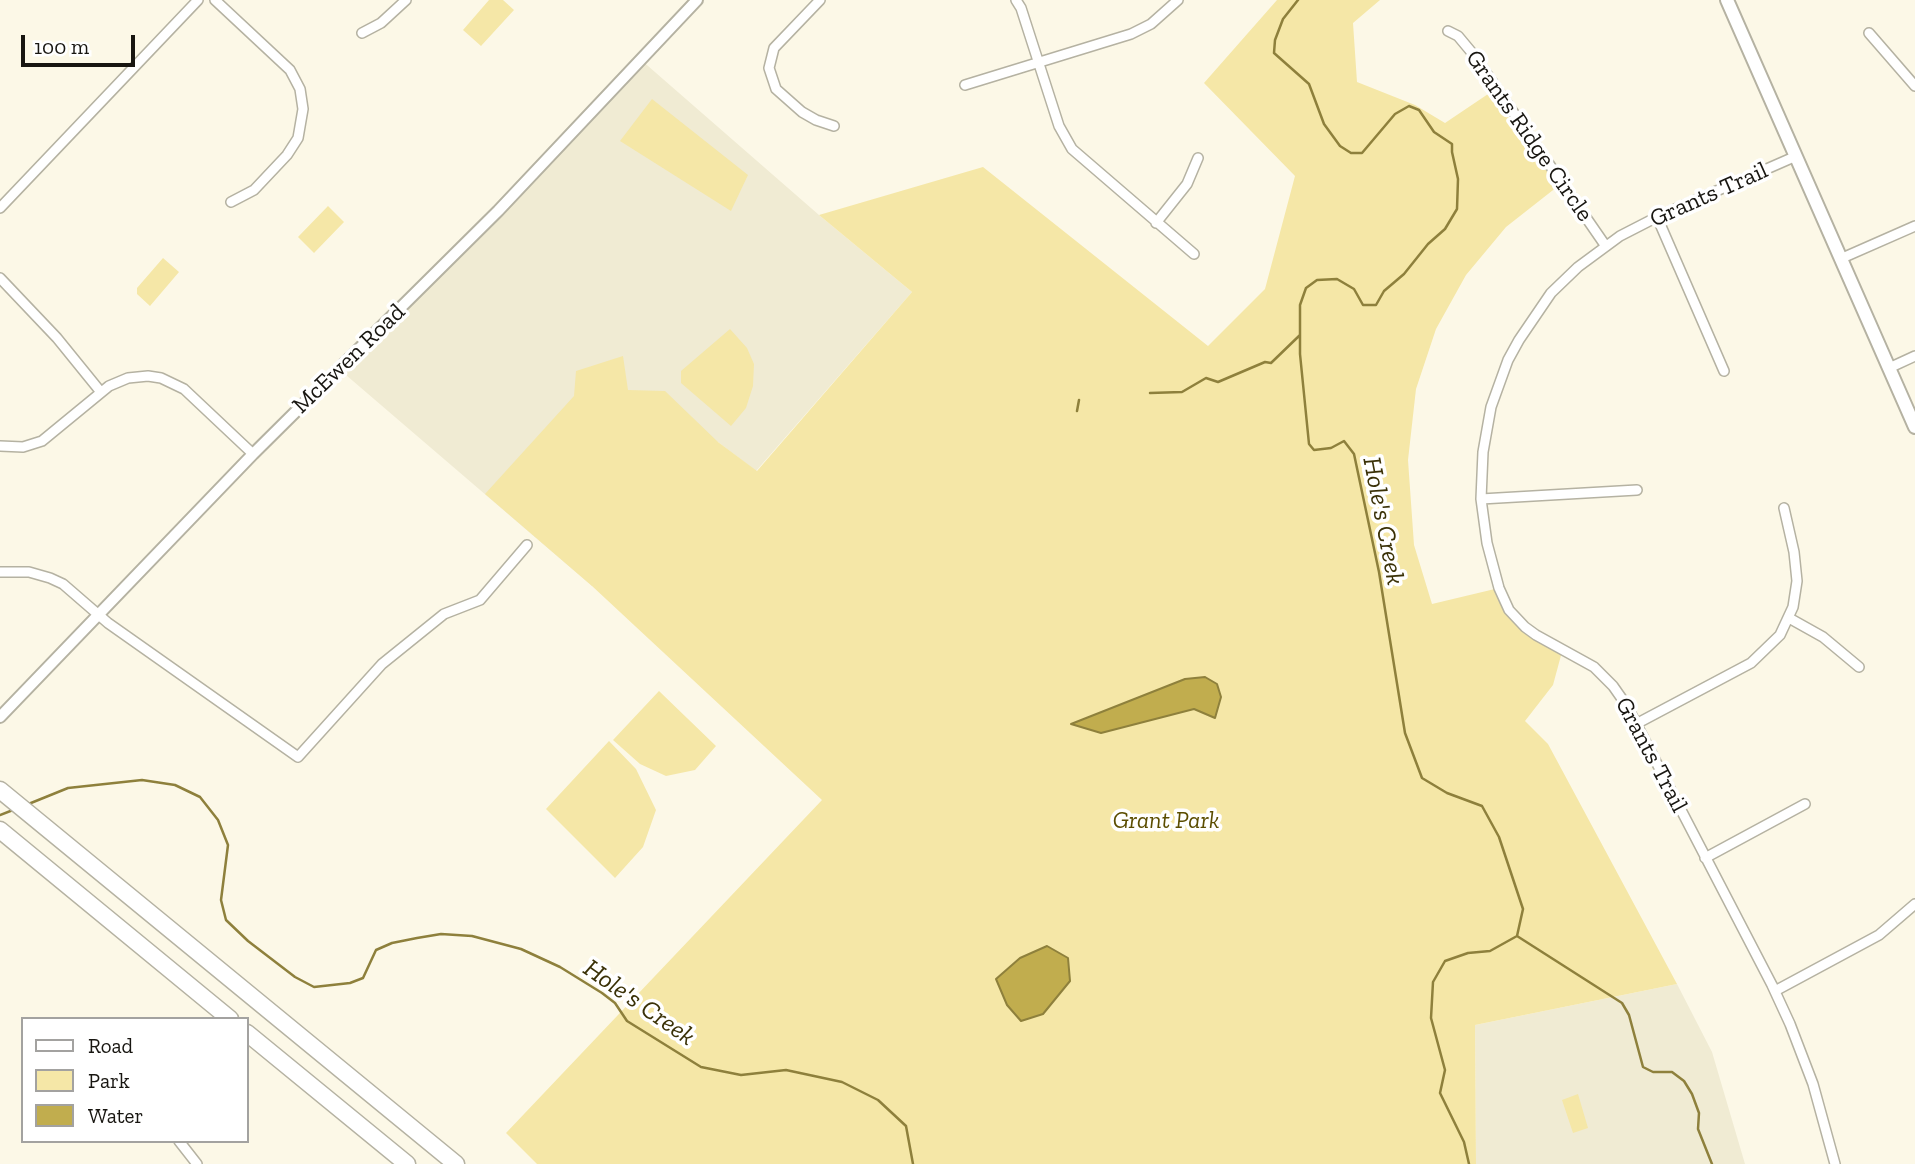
<!DOCTYPE html>
<html>
<head>
<meta charset="utf-8">
<style>
	body { margin:0 }
	#map { position:relative; width:1915px; height:1164px; overflow:hidden; background:#fcf8e7; font-family:"Zilla Slab",serif }
	canvas { display:block }
	.legend { position:absolute; left:21px; top:1017px; width:228px; height:126px; box-sizing:border-box; background:#fff; border:2px solid #a3a2a0; margin:0; padding:9px 12px; list-style:none; font-size:21px; color:#181611 }
	.legend li { display:flex; align-items:center; gap:14px; height:35px }
	.legend b { width:35px; border:2px solid #a3a2a0 }
	.scale { position:absolute; left:21px; top:35px; width:114px; height:32px; box-sizing:border-box; border:4px solid #181611; border-top:0; padding-left:9px; font-size:21px; line-height:24px; white-space:nowrap; color:#181611; -webkit-text-stroke:5px #fff; paint-order:stroke }
</style>
</head>
<body>
<div id="map">
<canvas width="1915" height="1164"></canvas>
<ul class="legend">
<li><b style="height:9px;background:#fff"></b>Road</li>
<li><b style="height:19px;background:#f5e7a7"></b>Park</li>
<li><b style="height:19px;background:#c1ad4e"></b>Water</li>
</ul>
<div class="scale">100 m</div>
</div>
<script>
const ctx = document.querySelector('canvas').getContext('2d');
ctx.lineJoin = 'round';
function fill(path, color) { ctx.fillStyle = color; ctx.fill(path, 'evenodd'); }
const toPath = rows => new Path2D(rows.map(r => 'M' + r).join(''));
function stroke(path, color, width, dash) { ctx.strokeStyle = color; ctx.lineWidth = width; ctx.lineCap = dash ? 'butt' : 'round'; ctx.setLineDash(dash || []); ctx.stroke(path); }
function label(font, color, halo, rows, align = 'center') {
  ctx.font = font + ' "Zilla Slab",serif'; ctx.lineWidth = 7; ctx.setLineDash([]); ctx.textBaseline = 'middle'; ctx.strokeStyle = halo; ctx.fillStyle = color; for (const [text, x, y, turn = 0] of rows) {
    ctx.save(); ctx.translate(x, y); ctx.rotate((+turn || 0) * Math.PI / 180); ctx.textAlign = isNaN(turn) ? turn : align; if (halo) ctx.strokeText(text, 0, 0); ctx.fillText(text, 0, 0); ctx.restore();
  }
}
fill(toPath([
	[640,59,819,215,912,292,756,471,718,442,592,586,339,369],
	[1677,984,1712,1052,1745,1164,1476,1164,1475,1025]
]), '#f0ebd3');
fill(toPath([
	[489,0,503,0,514,10,481,46,463,30],
	[1277,0,1380,0,1353,23,1357,82,1415,105,1445,123,1497,88,1562,183,1506,227,1466,275,1436,329,1416,389,1408,460,1414,545,1432,604,1499,588,1517,619,1563,648,1553,685,1525,721,1548,744,1677,984,1475,1025,1476,1164,537,1164,506,1133,822,800,592,586,485,494,574,396,576,371,623,356,628,390,665,391,718,442,757,471,912,292,819,215,983,167,1208,346,1265,289,1295,176,1204,83],
	[652,99,748,175,731,211,620,141],
	[328,206,344,222,314,253,298,237],
	[163,258,179,272,150,306,137,294,137,288],
	[730,329,747,348,754,364,753,386,746,408,731,426,681,383,681,371],
	[659,691,716,746,695,770,666,776,640,764,613,740],
	[609,741,636,769,656,810,643,847,615,878,546,809],
	[1578,1094,1588,1128,1573,1133,1562,1100]
]), '#f5e7a7');
const water = toPath([
	[1205,677,1217,684,1221,697,1215,718,1194,709,1101,733,1071,724,1185,679,1205,677],
	[1047,946,1068,958,1070,981,1043,1014,1021,1021,1007,1005,996,979,1020,958,1047,946]
]);
fill(water, '#c1ad4e');
stroke(water, '#8e803c', 2);
stroke(toPath([
	[1298,0,1283,19,1275,40,1274,53,1309,84,1324,124,1340,146,1351,153,1362,153,1395,114,1409,106,1419,110,1434,132,1452,144,1452,152,1458,179,1457,209,1445,229,1428,244,1404,274,1384,291,1376,305,1363,305,1354,289,1337,279,1317,280,1306,288,1300,305,1300,354,1309,444,1314,450,1331,448,1344,441,1354,454,1379,572,1405,733,1422,778,1447,793,1482,806,1499,837,1523,909,1517,936,1490,951,1468,953,1445,961,1433,982,1431,1018,1445,1070,1440,1093,1464,1142,1469,1164],
	[1150,393,1182,392,1206,378,1218,382,1265,362,1271,363,1300,335],
	[1077,411,1079,400],
	[26,805,68,788,142,780,175,785,200,797,218,820,228,845,221,900,226,920,248,941,295,977,314,987,350,983,363,978,376,950,392,943,417,938,441,934,472,936,521,949,560,967,602,993,615,1003,627,1021,701,1067,741,1075,786,1070,842,1082,878,1100,906,1126,913,1164],
	[0,815,13,810],
	[1517,936,1622,1003,1629,1015,1643,1067,1653,1072,1672,1072,1684,1081,1692,1094,1699,1113,1698,1129,1712,1164]
]), '#8e803c', 2.5);
const minor = toPath([
	[215,0,290,70,300,89,303,109,298,138,287,155,254,190,231,202],
	[820,0,774,48,769,68,776,89,802,112,816,120,834,126],
	[1016,0,1021,8,1059,126,1072,149,1194,254],
	[1448,31,1458,36,1473,54,1605,245],
	[362,33,381,23,406,0],
	[1869,33,1915,86],
	[965,85,1131,34,1151,24,1178,0],
	[1794,157,1657,217,1620,236,1578,267,1551,293,1519,340,1508,360,1491,407,1483,452,1481,499,1487,543,1499,588,1509,610,1525,627,1536,635,1594,667,1613,686,1627,706,1772,985,1790,1024,1813,1084,1835,1164],
	[0,208,198,0],
	[1657,217,1724,371],
	[1156,223,1187,184,1198,158],
	[1840,259,1915,226],
	[0,278,57,338,100,391],
	[1889,368,1915,356],
	[0,446,23,447,42,441,109,386,128,378,148,376,161,378,184,389,253,454],
	[1481,499,1637,490],
	[0,572,29,572,50,578,63,584,108,623,298,757,382,664,444,614,480,600,527,545],
	[1789,618,1823,637,1859,667],
	[1636,724,1751,663,1780,635,1793,607,1797,581,1794,552,1784,508],
	[1705,858,1805,804],
	[1775,991,1879,935,1915,904],
	[179,1141,197,1164]
]);
const tertiary = toPath([
	[0,717,253,454,498,211,697,0]
]);
const secondary = toPath([
	[1727,0,1915,427]
]);
const motorway = toPath([
	[0,790,456,1164],
	[0,830,230,1019],
	[247,1033,407,1164]
]);
stroke(minor, '#b5b2a2', 12);
stroke(tertiary, '#b5b2a2', 14);
stroke(secondary, '#b5b2a2', 16);
stroke(motorway, '#b5b2a2', 19);
stroke(minor, '#fff', 9);
stroke(tertiary, '#fff', 10);
stroke(secondary, '#fff', 12);
stroke(motorway, '#fff', 16);
label('24px', '#181611', '#fff', [
	["Grants Ridge Circle",1529,136,55],
	["Grants Trail",1709,195,-24],
	["McEwen Road",349,359,-44],
	["Grants Trail",1651,755,62]
]);
label('italic 24px', '#5b4d00', '#fff', [
	["Grant Park",1166,821]
]);
label('italic 26px', '#3a3107', '#fff', [
	["Hole's Creek",1383,521,79],
	["Hole's Creek",639,1003,35]
]);
</script>
</body>
</html>
